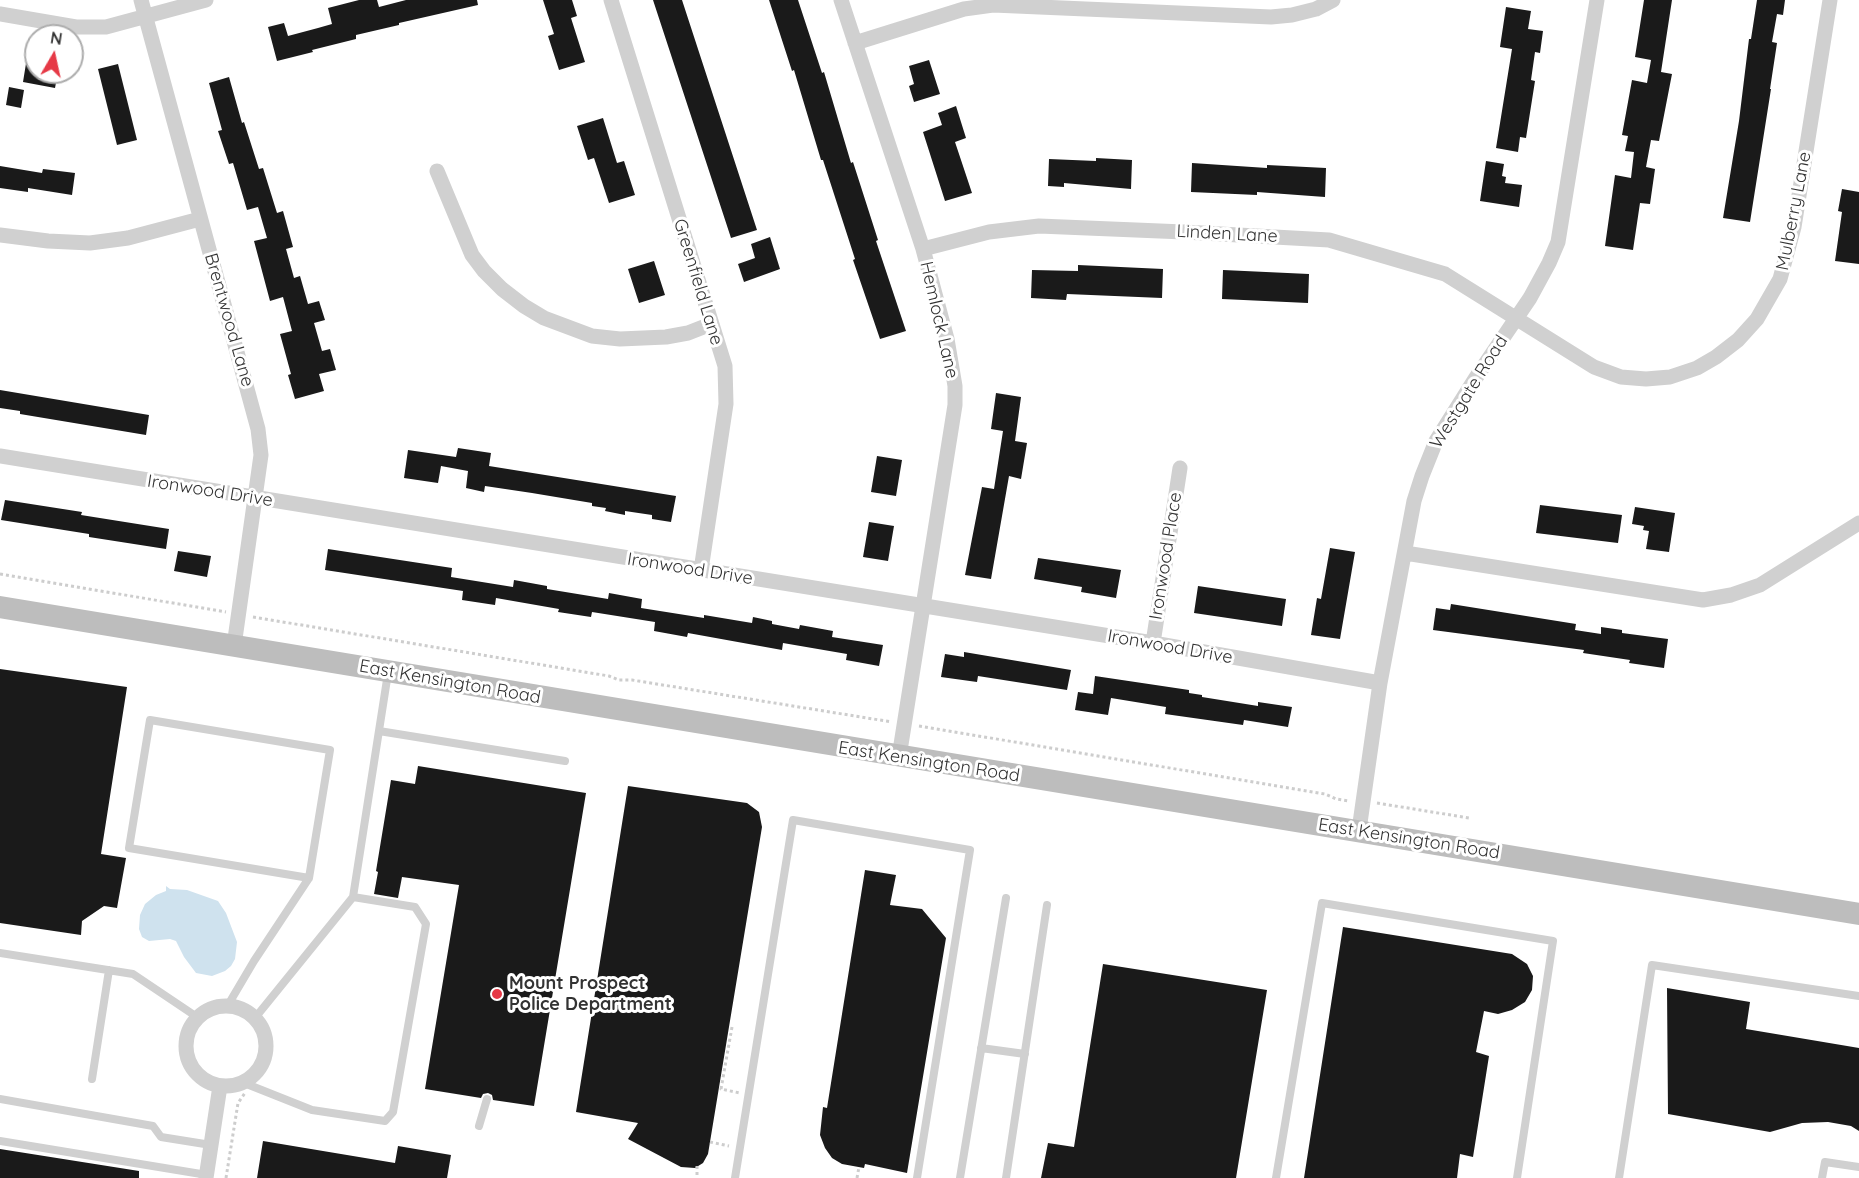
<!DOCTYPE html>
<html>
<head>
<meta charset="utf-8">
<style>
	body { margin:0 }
	#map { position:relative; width:1859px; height:1178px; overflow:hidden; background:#fff; font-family:Quicksand,sans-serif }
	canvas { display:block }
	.north { position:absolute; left:24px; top:24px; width:60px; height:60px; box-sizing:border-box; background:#fff; border:2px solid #adadad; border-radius:50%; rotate:9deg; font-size:16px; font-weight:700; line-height:24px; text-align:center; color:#333 }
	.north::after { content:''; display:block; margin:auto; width:21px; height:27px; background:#e63946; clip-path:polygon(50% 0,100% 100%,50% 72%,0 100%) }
</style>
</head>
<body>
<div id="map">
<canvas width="1859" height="1178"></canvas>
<div class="north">N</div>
</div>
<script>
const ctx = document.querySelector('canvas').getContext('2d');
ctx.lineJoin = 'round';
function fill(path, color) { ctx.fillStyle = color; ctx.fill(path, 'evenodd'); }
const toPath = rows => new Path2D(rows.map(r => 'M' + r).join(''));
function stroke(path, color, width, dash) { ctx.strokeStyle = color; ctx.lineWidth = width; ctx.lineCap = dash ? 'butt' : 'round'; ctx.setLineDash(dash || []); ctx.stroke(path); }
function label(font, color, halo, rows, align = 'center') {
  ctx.font = font + ' Quicksand,sans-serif'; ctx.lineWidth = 6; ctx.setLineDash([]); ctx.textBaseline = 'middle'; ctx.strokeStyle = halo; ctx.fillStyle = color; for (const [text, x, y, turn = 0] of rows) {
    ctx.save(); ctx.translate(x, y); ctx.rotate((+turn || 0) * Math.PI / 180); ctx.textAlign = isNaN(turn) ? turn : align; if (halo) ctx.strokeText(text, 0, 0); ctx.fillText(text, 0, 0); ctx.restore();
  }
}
fill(toPath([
	[166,886,170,889,187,890,218,901,226,913,237,942,235,959,231,966,225,971,212,976,196,973,184,957,176,941,170,939,149,941,142,937,139,929,140,915,145,904,156,895,166,891]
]), '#cfe2ee');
fill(toPath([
	[359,0,377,0,379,7,406,0,477,0,478,5,399,23,399,25,356,35,356,39,312,50,313,52,277,61,268,27,284,23,288,36,318,28,332,24,328,8],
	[543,0,572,0,577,16,571,18,585,62,559,70,548,36,554,34],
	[653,0,682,0,757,230,731,238],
	[769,0,798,0,822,73,824,72,851,163,853,162,878,240,876,241,906,331,880,339,853,260,855,259,823,160,821,160,794,70,792,71],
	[1644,0,1672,0,1661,72,1672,74,1659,141,1651,140,1646,167,1655,169,1650,204,1640,203,1633,250,1605,246,1615,175,1631,178,1634,152,1625,151,1628,136,1622,135,1632,80,1647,83,1651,60,1635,57],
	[1757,0,1785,0,1783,15,1777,14,1772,42,1777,43,1770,89,1771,89,1750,222,1723,218,1739,121,1749,39,1751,39],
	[1506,7,1531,11,1528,29,1543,31,1540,53,1535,52,1531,80,1535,81,1526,138,1520,137,1518,152,1496,148,1512,49,1500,47],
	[29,45,36,46,36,72,58,72,55,88,23,82],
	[929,60,940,94,914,102,909,86,914,84,909,66],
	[118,64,137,140,117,145,98,69],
	[229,77,242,123,244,122,259,169,263,168,277,213,283,211,293,247,286,249,294,278,300,276,308,304,319,301,325,320,314,323,322,351,330,349,336,370,319,374,324,391,295,399,288,375,291,374,280,334,292,331,283,297,270,301,254,241,267,238,258,207,247,210,233,163,229,164,218,131,222,130,209,83],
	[9,87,24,90,21,108,6,105],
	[956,106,966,138,955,142,972,193,945,201,923,132,942,125,938,113],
	[603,118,617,163,624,161,635,195,609,203,594,158,588,160,577,126],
	[1096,158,1132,160,1131,189,1064,183,1064,187,1048,186,1049,159,1096,161],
	[1486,161,1504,164,1502,176,1506,177,1505,183,1522,185,1519,207,1480,201],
	[1192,163,1267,168,1267,165,1326,168,1325,197,1257,192,1257,195,1191,192],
	[0,166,42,173,43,169,75,173,72,195,28,188,28,192,0,188],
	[1842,189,1859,192,1859,264,1835,261,1842,212,1838,211],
	[770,237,780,269,744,282,738,264,755,258,751,244],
	[654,261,665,295,639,303,628,269],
	[1078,265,1163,269,1162,298,1067,294,1066,300,1031,298,1032,270,1078,271],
	[1223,270,1309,274,1308,303,1222,299],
	[0,390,149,415,146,435,20,414,20,411,0,408],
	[996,393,1021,397,1015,441,1027,443,1021,479,1009,476,991,579,965,575,982,487,994,489,1003,431,991,429],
	[458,448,491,453,489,466,676,496,671,522,652,519,652,515,625,511,625,515,605,511,606,508,592,506,592,503,532,493,485,486,484,492,466,488,468,471,441,466,438,483,404,478,408,450,456,457],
	[877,456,902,460,896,496,871,492],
	[5,500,82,512,81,515,169,529,166,549,89,537,89,534,1,520],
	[1540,505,1622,515,1618,543,1536,533],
	[1635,507,1675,513,1669,552,1646,549,1649,531,1643,530,1644,526,1632,524],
	[869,522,894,526,888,561,863,557],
	[1330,548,1355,552,1340,639,1311,635,1317,598,1321,599],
	[328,549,452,568,451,577,513,587,514,580,547,586,547,589,608,599,609,593,642,599,641,608,704,618,704,615,752,623,753,617,772,621,772,624,799,629,800,625,833,631,832,637,883,645,879,666,846,660,847,654,783,643,782,650,688,633,687,637,654,631,655,622,592,612,591,617,558,612,559,609,496,598,495,605,462,600,463,591,325,570],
	[178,551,211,556,207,577,174,571],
	[1038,558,1121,570,1116,598,1081,592,1082,587,1034,579],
	[1198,586,1286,599,1282,626,1194,613],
	[1451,604,1576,624,1575,630,1601,634,1601,627,1622,630,1622,633,1668,639,1664,668,1629,663,1630,660,1583,653,1584,650,1433,630,1436,608,1450,610],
	[964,652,1071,670,1067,690,978,676,977,682,941,677,945,654,964,657],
	[0,669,127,687,101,854,126,858,117,908,104,906,82,921,81,935,0,923],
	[1095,676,1189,690,1189,693,1202,695,1202,697,1258,706,1258,702,1292,707,1288,727,1244,720,1243,725,1165,714,1166,707,1111,698,1108,715,1075,710,1078,692,1093,694],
	[418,766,586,793,534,1106,493,1100,492,1095,488,1093,483,1094,481,1098,425,1089,459,885,402,877,398,898,374,894,378,872,376,871,391,780,415,784],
	[628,786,747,803,759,812,762,827,708,1154,703,1163,695,1168,681,1167,628,1139,638,1123,576,1112],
	[865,870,896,875,890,905,922,909,946,938,907,1173,865,1164,864,1168,842,1164,832,1158,825,1148,820,1135,823,1107,827,1108],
	[1343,927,1512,954,1527,964,1533,976,1532,990,1525,1002,1512,1010,1498,1014,1484,1011,1476,1052,1489,1056,1473,1157,1460,1154,1457,1178,1304,1178],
	[1103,964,1267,990,1236,1178,1041,1178,1048,1143,1074,1147],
	[1667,988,1750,1002,1746,1029,1859,1048,1859,1131,1851,1126,1828,1122,1802,1123,1770,1132,1668,1114],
	[263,1141,395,1163,398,1146,451,1155,447,1178,257,1178],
	[0,1149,139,1171,139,1178,0,1178]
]), '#1a1a1a');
stroke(toPath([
	[0,574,226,612],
	[253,617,609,676,619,680,632,680,892,722],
	[919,726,1325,794,1336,799,1349,801],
	[1377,803,1469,818],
	[732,1027,721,1089,740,1093],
	[710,1142,729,1146],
	[697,1166,697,1178],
	[226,1178,238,1103,245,1093],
	[857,1178,859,1167]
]), '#cdcdcd', 3, [3, 3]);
stroke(toPath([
	[379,731,565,761],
	[353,897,388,673],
	[0,953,133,974,197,1017],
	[228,1005,254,961,309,878,330,750,150,720,129,848,309,878],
	[981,1048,1025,1054],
	[92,1079,109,970],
	[244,1083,312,1110,385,1121,393,1112,426,924,415,907,353,897,255,1018],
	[0,1099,153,1126,161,1137,211,1145],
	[479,1126,487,1099],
	[0,1141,207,1175],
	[735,1178,793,820,970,850,917,1178],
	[960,1178,1006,898],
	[1006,1178,1047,905],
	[1276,1178,1322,903,1553,941,1517,1178],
	[1619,1178,1652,965,1859,996],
	[1822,1178,1825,1162,1859,1167]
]), '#d0d0d0', 8);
stroke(toPath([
	[141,0,258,429,261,455,234,646],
	[611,0,725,366,726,404,701,570],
	[841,0,923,249,947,339,955,386,955,405,899,757],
	[0,14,76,27,106,27,206,0],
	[855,43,964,9,993,5,1271,17,1292,15,1316,9,1333,0],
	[437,171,472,255,484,271,502,289,524,306,544,318,592,336,620,339,666,337,688,333,711,324],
	[0,235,48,241,90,243,128,238,200,219],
	[923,249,989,232,1039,226,1184,232,1329,240,1445,274,1594,367,1621,377,1646,379,1670,377,1697,368,1716,357,1738,340,1757,319,1780,279,1794,227,1830,0],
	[0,456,1153,643,1380,683],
	[1405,553,1703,600,1731,595,1760,585,1859,523],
	[1153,643,1180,468],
	[1359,830,1380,683,1414,501,1422,476,1436,441,1475,379,1530,298,1549,263,1558,242,1597,0],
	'186 1046a40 40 0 1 1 80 0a40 40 0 1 1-80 0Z',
	[206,1178,220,1086]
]), '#d0d0d0', 15);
stroke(toPath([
	[0,607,1859,914]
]), '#bdbdbd', 22);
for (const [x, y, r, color] of [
	[497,994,6,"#e63946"]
]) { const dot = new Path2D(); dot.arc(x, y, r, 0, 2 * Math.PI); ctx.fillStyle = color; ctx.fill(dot); stroke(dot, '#fff', 2); }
label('18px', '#333', '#fff', [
	["Mulberry Lane",1794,211,-79],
	["Linden Lane",1227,234,3],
	["Greenfield Lane",698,282,73],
	["Brentwood Lane",229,320,74],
	["Hemlock Lane",939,320,77],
	["Westgate Road",1469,392,-58],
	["Ironwood Drive",210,491,9],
	["Ironwood Place",1166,556,-81],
	["Ironwood Drive",690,569,9],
	["Ironwood Drive",1170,647,10],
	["East Kensington Road",450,682,10],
	["East Kensington Road",929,762,9],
	["East Kensington Road",1409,839,9]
]);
label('bold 18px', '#333', '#fff', [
	["Mount Prospect",509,984],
	["Police Department",509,1005]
], 'left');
</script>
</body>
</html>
